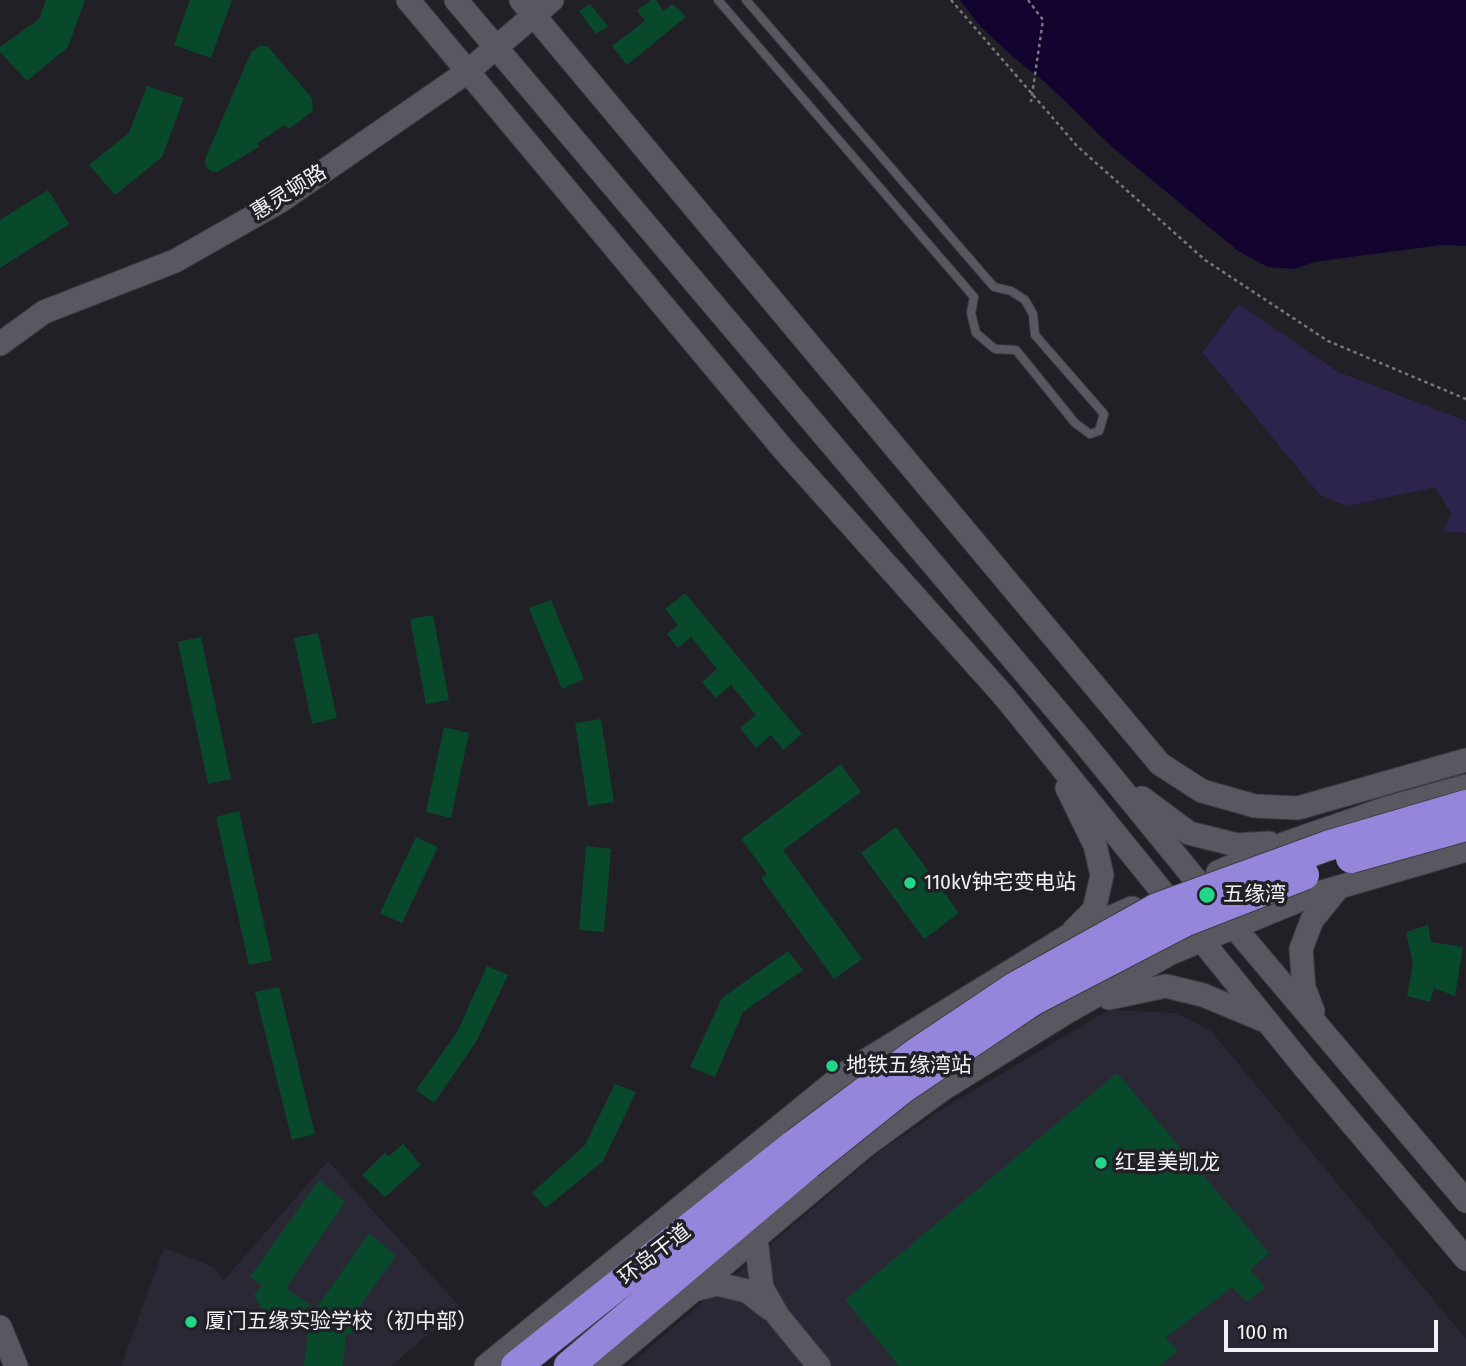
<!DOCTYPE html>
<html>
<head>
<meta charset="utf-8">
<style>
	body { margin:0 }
	#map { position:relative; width:1466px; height:1366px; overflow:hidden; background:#212027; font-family:"Fira Sans Condensed",sans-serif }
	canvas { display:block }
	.scale { position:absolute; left:1224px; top:1320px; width:214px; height:32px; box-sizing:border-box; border:4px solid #f1f1f6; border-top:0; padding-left:9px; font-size:21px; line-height:24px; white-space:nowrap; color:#f1f1f6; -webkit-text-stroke:5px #212027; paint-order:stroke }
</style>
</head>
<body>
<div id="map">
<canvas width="1466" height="1366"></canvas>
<div class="scale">100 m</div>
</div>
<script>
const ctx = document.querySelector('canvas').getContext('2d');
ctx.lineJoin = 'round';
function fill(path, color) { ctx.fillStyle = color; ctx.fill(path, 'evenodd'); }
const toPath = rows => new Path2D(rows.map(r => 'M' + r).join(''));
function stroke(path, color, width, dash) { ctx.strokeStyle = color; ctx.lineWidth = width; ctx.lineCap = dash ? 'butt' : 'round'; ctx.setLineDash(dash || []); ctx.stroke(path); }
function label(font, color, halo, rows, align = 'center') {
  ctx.font = font + ' "Fira Sans Condensed","Noto Sans SC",sans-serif'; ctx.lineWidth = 7; ctx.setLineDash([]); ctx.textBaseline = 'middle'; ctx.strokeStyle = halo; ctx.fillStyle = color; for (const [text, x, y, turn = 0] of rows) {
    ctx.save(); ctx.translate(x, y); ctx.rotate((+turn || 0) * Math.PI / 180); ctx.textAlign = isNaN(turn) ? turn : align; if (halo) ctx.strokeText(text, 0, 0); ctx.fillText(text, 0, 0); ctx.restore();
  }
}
fill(toPath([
	[1109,1010,1177,1013,1212,1032,1466,1339,1466,1366,628,1366,880,1151,952,1103],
	[328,1161,460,1307,391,1366,121,1366,164,1248,206,1264,216,1269,223,1281]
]), '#2a2835');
fill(toPath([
	[1239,304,1338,372,1466,421,1466,533,1444,531,1451,513,1435,487,1348,506,1320,495,1202,352]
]), '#2d244d');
fill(toPath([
	[960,0,1466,0,1466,246,1441,245,1314,262,1294,269,1268,267,1238,251,1112,147,1046,83,1013,57,980,26]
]), '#12042f');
fill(toPath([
	[46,0,85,0,68,47,27,81,0,52,0,47,39,19],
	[190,0,232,0,211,58,174,45],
	[651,0,656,0,663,11,673,4,686,17,627,65,612,46,645,21,637,10],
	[590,4,608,26,596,34,579,11],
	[261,45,268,47,312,98,313,111,289,129,285,125,257,143,259,147,217,172,211,171,205,166,205,159,251,52],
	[147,86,184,98,162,157,115,195,89,165,129,133],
	[48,190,69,224,0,268,0,220],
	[685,593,802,734,783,750,771,735,756,748,740,728,756,715,731,685,716,698,702,682,717,669,691,637,678,648,667,634,678,625,665,609],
	[551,600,584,679,562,689,529,608],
	[433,615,449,700,426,704,410,619],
	[318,633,337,718,312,724,294,638],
	[201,637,231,779,208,784,178,642],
	[601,719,614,802,588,806,575,723],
	[444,727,469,733,451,818,426,812],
	[841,764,861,792,783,850,862,959,834,979,761,878,767,874,741,839],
	[239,811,272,960,249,965,216,817],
	[896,827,959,913,924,939,861,853],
	[416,837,438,847,402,923,380,913],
	[586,846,611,849,604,932,579,930],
	[1428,925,1431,942,1463,947,1455,996,1434,988,1430,1002,1407,996,1413,965,1406,932],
	[788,951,803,970,743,1012,715,1077,690,1067,722,998],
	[487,966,508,975,476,1042,434,1103,416,1090,457,1032],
	[279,987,315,1134,292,1140,255,992],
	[1117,1073,1269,1253,1250,1270,1265,1287,1247,1302,1232,1287,1165,1338,1178,1351,1159,1366,899,1366,845,1300],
	[615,1084,636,1092,603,1161,546,1208,532,1193,585,1145],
	[403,1144,421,1165,385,1197,362,1175,385,1153,389,1156],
	[319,1180,345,1202,286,1288,309,1304,292,1327,261,1308,254,1295,262,1285,250,1277],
	[369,1233,396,1256,352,1317,358,1320,353,1334,346,1334,343,1366,304,1366,311,1306,316,1309]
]), '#09492b');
const lane = toPath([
	[718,0,974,297,971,313,976,333,995,349,1016,350,1075,423,1090,434,1099,431,1104,414,1035,335,1033,314,1025,300,1011,291,994,287,746,0]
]);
const secondary = toPath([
	[408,0,783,449,1004,696,1305,1068,1466,1259],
	[456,0,1080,738,1235,928,1466,1201],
	[521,0,1160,764,1202,791,1255,806,1298,808,1466,760],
	[0,344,44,312,175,261,279,202,467,72,552,0],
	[1067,788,1095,845,1102,875,1094,910,1074,930],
	[1142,798,1189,833,1237,845,1269,843],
	[1218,872,1286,843,1387,808,1466,786],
	[1109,998,1166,986,1203,995,1263,1020],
	[1313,1011,1304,988,1301,949,1312,920,1338,888],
	[756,1239,762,1288,778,1316,819,1366],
	[697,1289,717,1284,747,1291,770,1309],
	[0,1327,16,1366],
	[486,1366,844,1074,1068,936,1132,908],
	[603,1366,865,1146,943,1089,1067,1012,1171,953,1312,895,1466,850]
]);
const highway = toPath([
	[516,1366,794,1145],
	[569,1366,808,1164]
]);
stroke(lane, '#3d3c43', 10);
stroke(secondary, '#3d3c43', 25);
stroke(highway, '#3d3c43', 32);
stroke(toPath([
	[951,0,1077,146,1205,260,1328,341,1466,399],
	[1028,0,1043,20,1031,102]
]), '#78777d', 2.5, [3.5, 3.5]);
stroke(lane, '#595861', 8);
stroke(secondary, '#595861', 23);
stroke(highway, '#9586db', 30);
const highwayBridge = toPath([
	[1351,858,1466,826],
	[794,1145,915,1054,1015,987,1157,908,1327,846,1466,805],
	[808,1164,903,1088,1032,1001,1186,921,1304,875]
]);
stroke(highwayBridge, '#3d3c43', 32, []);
stroke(highwayBridge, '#9586db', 30);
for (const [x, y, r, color] of [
	[910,883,7,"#22d887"],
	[1207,895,9,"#22d887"],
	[832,1066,7,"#22d887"],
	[1101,1163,7,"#22d887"],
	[191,1322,7,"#22d887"]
]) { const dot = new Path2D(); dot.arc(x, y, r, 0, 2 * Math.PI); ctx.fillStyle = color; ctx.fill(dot); stroke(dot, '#212027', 2.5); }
label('21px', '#f1f1f6', '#212027', [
	["惠灵顿路",289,193,-32],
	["环岛干道",655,1255,-38]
]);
label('21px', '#f1f1f6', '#212027', [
	["110kV钟宅变电站",924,883],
	["五缘湾",1223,895],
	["地铁五缘湾站",846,1066],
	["红星美凯龙",1115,1163],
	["厦门五缘实验学校（初中部）",205,1322]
], 'left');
</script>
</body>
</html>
